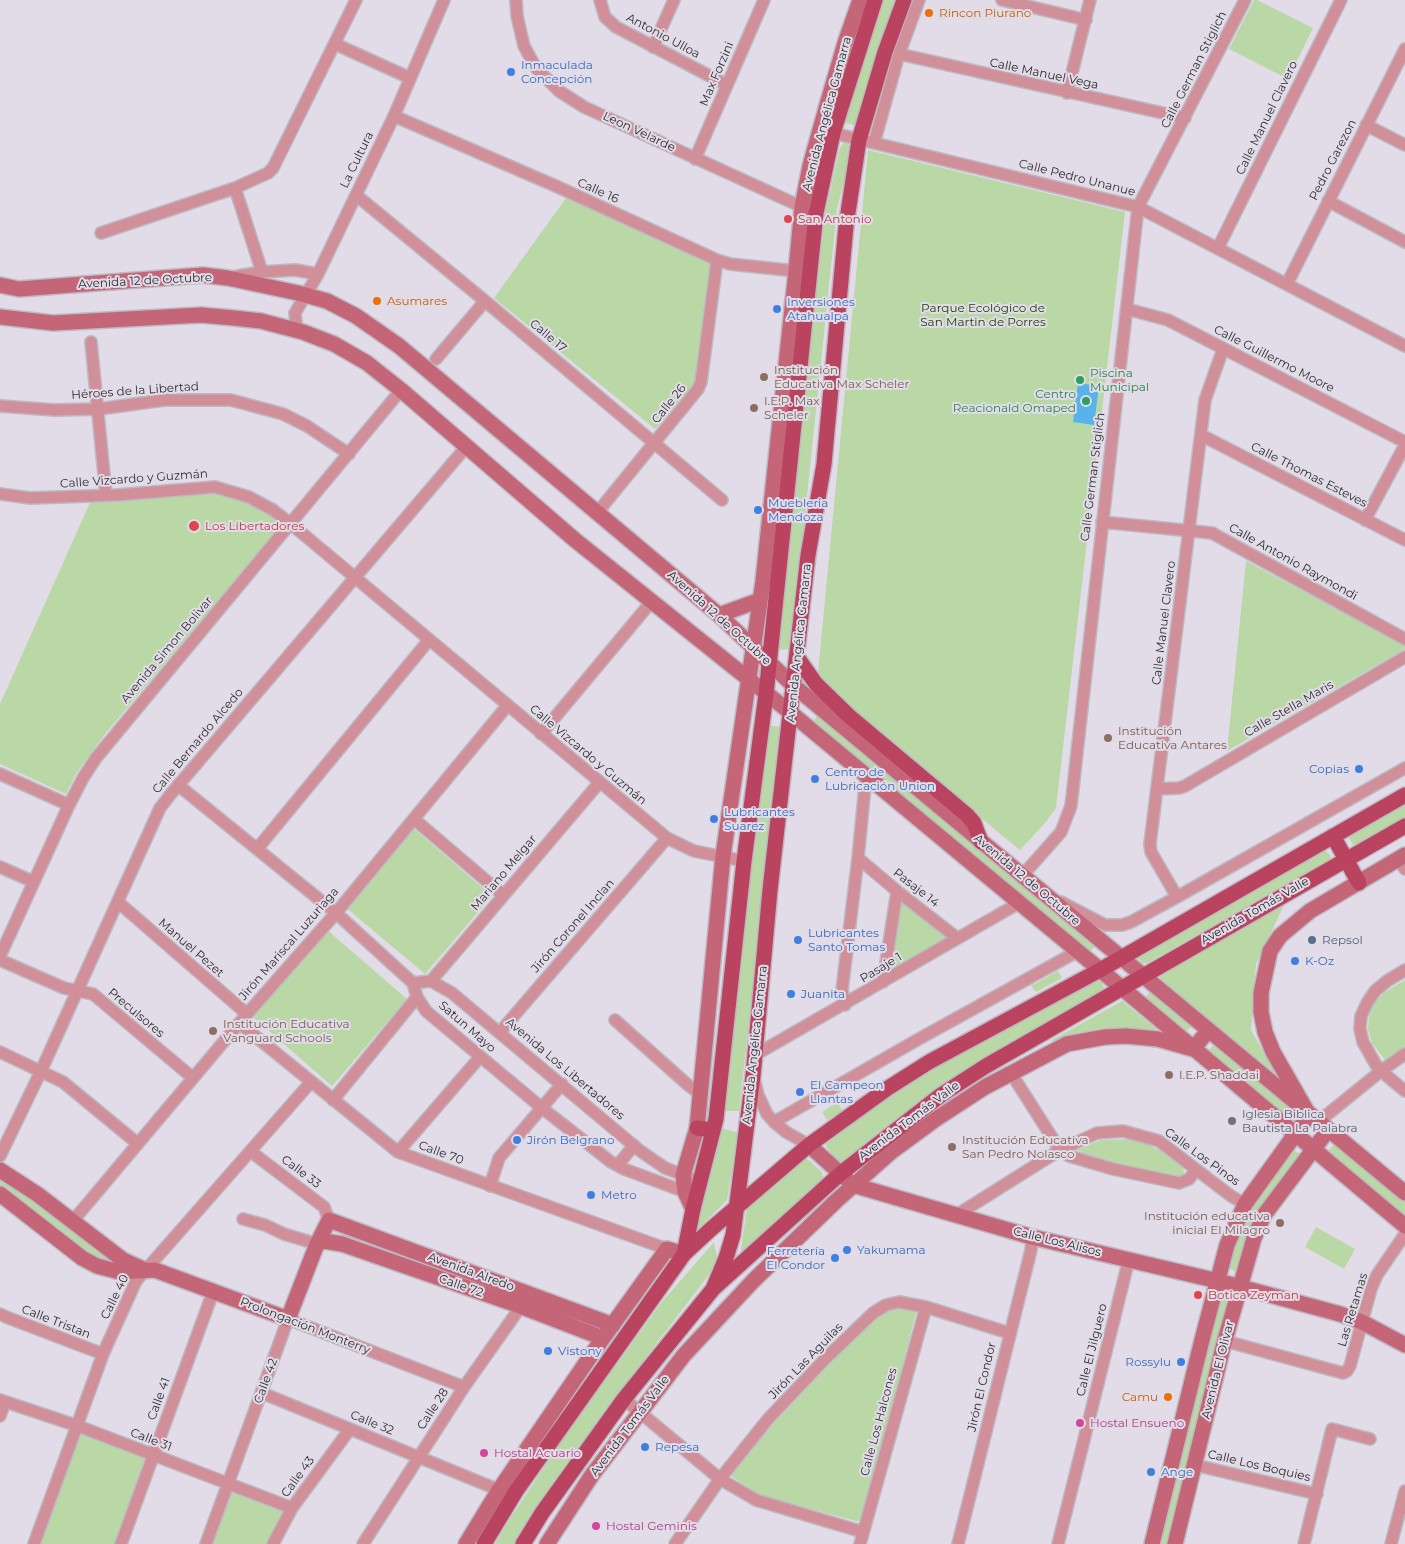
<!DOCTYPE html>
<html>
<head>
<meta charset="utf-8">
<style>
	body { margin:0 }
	canvas { display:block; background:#e1dce7 }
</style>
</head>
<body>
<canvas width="1405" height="1544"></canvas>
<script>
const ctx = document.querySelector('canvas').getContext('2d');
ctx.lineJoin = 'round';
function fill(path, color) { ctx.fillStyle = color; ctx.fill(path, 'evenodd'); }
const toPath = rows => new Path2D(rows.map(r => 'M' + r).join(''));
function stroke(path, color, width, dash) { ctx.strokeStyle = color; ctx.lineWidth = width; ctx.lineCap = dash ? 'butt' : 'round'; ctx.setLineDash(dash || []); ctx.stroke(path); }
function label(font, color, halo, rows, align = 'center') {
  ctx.font = font + ' Montserrat,sans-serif'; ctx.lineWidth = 4; ctx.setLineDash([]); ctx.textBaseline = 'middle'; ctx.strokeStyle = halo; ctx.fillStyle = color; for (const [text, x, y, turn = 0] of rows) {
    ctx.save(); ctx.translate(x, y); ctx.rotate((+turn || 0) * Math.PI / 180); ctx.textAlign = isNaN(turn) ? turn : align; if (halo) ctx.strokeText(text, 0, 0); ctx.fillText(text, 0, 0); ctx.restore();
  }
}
fill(toPath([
	[881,0,899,0,857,126,842,122],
	[1254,0,1257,0,1313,28,1288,79,1229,49],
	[845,141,852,149,837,209,791,649,775,650,825,214,840,148],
	[868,150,1125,212,1056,808,1045,823,1020,850,817,683],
	[569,194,713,259,697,379,687,395,655,429,494,298],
	[222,491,256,501,285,521,105,734,76,774,66,794,0,764,0,704,92,498],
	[1246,561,1405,645,1405,649,1227,751],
	[818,713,1096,946,1087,953,813,724],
	[767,725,782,727,739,1111,724,1111],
	[1405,800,1405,817,1359,843,1353,845,1348,837,1349,833],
	[412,827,492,896,425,974,344,906],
	[1318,850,1325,850,1331,856,1329,860,1147,963,1142,963,1136,956],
	[903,900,947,933,948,939,895,968,890,964,897,904],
	[1286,901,1256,964,1251,1030,1281,1083,1159,977],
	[326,929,407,999,332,1086,252,1016],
	[1058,971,1062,978,1036,992,1031,986],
	[1100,978,1104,988,1100,992,998,1052,922,1100,844,1162,838,1162,826,1146,827,1140,834,1132,938,1062],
	[1405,980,1405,1047,1385,1060,1372,1043,1368,1029,1369,1016,1375,1002,1385,992],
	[1151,991,1193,1025,1185,1033,1143,999],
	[1122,1001,1157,1029,1050,1041],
	[1215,1044,1299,1114,1292,1124,1207,1052],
	[837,1102,843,1111,827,1120,822,1112],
	[721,1128,738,1133,727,1200,691,1236],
	[1136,1139,1166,1153,1183,1165,1184,1176,1173,1177,1105,1162,1077,1150,1101,1140],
	[1335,1144,1405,1203,1405,1219,1326,1152],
	[1289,1148,1300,1154,1271,1192,1254,1221,1237,1273,1225,1265,1252,1201],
	[806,1158,822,1172,823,1178,740,1256,747,1208],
	[0,1176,8,1178,116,1264,96,1261,0,1188],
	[1316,1227,1355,1249,1344,1269,1305,1247],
	[714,1242,718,1263,659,1340,559,1477,516,1544,495,1544,513,1514,568,1432,662,1302],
	[1219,1298,1230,1300,1168,1544,1156,1544],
	[902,1307,917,1309,863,1520,856,1521,758,1495,730,1475,771,1426,845,1348,883,1312],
	[78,1433,148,1458,118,1544,36,1544],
	[229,1489,282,1509,284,1513,270,1544,209,1544]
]), '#b9d8a6');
fill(toPath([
	[1078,383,1099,386,1094,425,1073,422]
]), '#58b2ec');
const street = toPath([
	[516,0,517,16,524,46,536,68,559,91,584,107,802,207],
	[600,0,605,17,616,27,727,85],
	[1002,0,1086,20],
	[335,44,410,78],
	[653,47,674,0],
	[899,54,1185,118],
	[1067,93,1090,0],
	[394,116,558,187,717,260,730,264,796,271],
	[1366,125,1405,145],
	[833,133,1138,207,1405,346],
	[874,143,899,54,919,0],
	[695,159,764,0],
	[356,195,485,301,722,500],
	[1328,201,1405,242],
	[101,233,235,188],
	[1218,248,1341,0],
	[318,274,295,270,262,272,235,188,268,173,273,168,356,0],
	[232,277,262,272],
	[1287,284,1405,49],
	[1127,309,1168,320,1405,442],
	[297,331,295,313,318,274,394,116,444,0],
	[91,342,106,495],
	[436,359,485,301],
	[0,406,55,410,99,409,164,400,231,400,283,414,307,426,349,454],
	[1201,435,1405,540],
	[0,494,30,498,117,495,215,487,249,497,273,510,291,524,667,838,694,851,744,861],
	[597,513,698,389,701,382,717,260],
	[1365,520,1405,445],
	[1102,522,1212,533,1405,639],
	[541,734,652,601],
	[0,774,69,805],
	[178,785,336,913,413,983,417,997,426,1011,542,1108,611,1162,624,1169,691,1194],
	[1157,789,1179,788,1185,786,1405,657],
	[414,819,503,895],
	[257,849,429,640],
	[858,858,897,891,957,938],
	[1398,859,1405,869],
	[0,867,34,882],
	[1022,876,1061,832,1071,806,1138,207,1245,0],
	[1177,897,1151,852,1150,844,1205,400,1223,349],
	[118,902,247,1014],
	[1061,902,1105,925,1122,925,1131,922,1177,897,1405,768],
	[0,956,69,805,83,778,96,758,401,390],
	[0,960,64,988,93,994,193,1078],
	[1405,970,1387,981,1375,991,1367,1003,1361,1016,1360,1029,1363,1042,1376,1065,1381,1071,1405,1091],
	[431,981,599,783],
	[883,982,897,891],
	[413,983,431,981,452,993,639,1150,665,1168,689,1177],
	[845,1005,842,990,858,858,866,776],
	[615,1020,688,1085,700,1094],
	[239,1023,398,1152,667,1249],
	[500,1032,667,838],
	[0,1052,63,1082,137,1143],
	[755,1055,1019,903],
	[1011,1073,1060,1150,1069,1156,1113,1169,1179,1183,1189,1179,1196,1170],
	[755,1082,758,1095,767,1114,774,1122,786,1132,809,1145],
	[333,1100,417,997],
	[774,1122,917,1040,1078,951],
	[1318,1122,1381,1071,1405,1054],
	[250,1151,324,1207,329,1220],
	[398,1152,480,1057],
	[0,1156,41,1071,160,808,170,795,466,447],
	[618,1165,634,1145],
	[490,1186,499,1158,562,1084],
	[955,1216,1060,1150,1097,1133,1123,1131,1159,1141,1231,1196,1245,1204],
	[243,1219,265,1225,284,1234,317,1244],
	[72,1222,247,1014,336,913,507,706],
	[0,1314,6,1317,103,1354],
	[1225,1341,1343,1373,1347,1371,1350,1366,1371,1289,1377,1275,1405,1234],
	[262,1393,499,1490],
	[624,1399,720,1479,756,1500,863,1532],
	[0,1400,78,1426,292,1508],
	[0,1416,5,1402],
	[1195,1465,1317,1494],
	[34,1544,103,1354,136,1281,311,1082],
	[121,1544,213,1292],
	[206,1544,288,1319,464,1387],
	[273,1544,292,1508,350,1429],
	[363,1544,464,1387,524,1302],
	[675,1544,720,1479,768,1419,826,1358,873,1313,886,1305,899,1302,926,1307,1009,1333],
	[860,1544,926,1307],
	[958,1544,1031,1250,1032,1237],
	[1058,1544,1129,1259],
	[1304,1544,1332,1429,1370,1439],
	[1391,1544,1405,1491]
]);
const secondary = toPath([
	[0,285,19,289,203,275,228,278,298,293,327,301,356,316,399,346,719,615,794,686,1405,1193],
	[0,317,53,323,201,315,234,318,261,321,303,332,334,344,367,363,401,390,575,540,791,713,1122,988,1405,1226],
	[719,615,760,600],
	[809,1145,853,1185,1032,1237,1218,1281,1340,1314,1362,1322,1405,1345],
	[0,1170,37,1194,123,1260,143,1269],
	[0,1194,82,1258,97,1266,120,1272,155,1270,288,1319,317,1244,329,1220,613,1325],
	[693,1209,685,1192,683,1175,697,1128,723,856,763,581,796,271,802,207,810,166,827,105,845,43,860,0],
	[317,1244,324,1241,342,1244,520,1306,603,1338],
	[466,1544,499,1490,603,1338,667,1249,684,1254],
	[547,1544,592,1475,684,1355,753,1281,836,1201,891,1152,936,1119,985,1087,1067,1044,1105,1037,1126,1036,1158,1039,1193,1049,1208,1031],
	[1152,1544,1202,1340,1227,1245,1245,1204,1309,1115,1273,1052,1265,1032,1261,1012,1261,993,1270,951,1280,936,1310,911,1405,855],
	[1175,1544,1223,1347,1254,1238,1264,1215,1328,1130]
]);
const primary = toPath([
	[797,657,816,684,849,716,967,815,974,823,981,842],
	[1333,836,1359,883],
	[697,1128,713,1130],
	[684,1254,693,1209,716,1119,744,861,766,694,816,213,833,133,875,0],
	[713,1289,726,1258,733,1235,753,1076,770,890,808,555,824,464,846,226,859,140,885,52,904,0],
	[484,1544,516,1491,684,1254,711,1229,809,1145,888,1088,929,1062,1100,970,1405,795],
	[523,1544,542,1513,624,1399,713,1289,840,1174,941,1095,986,1066,1405,826]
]);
stroke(street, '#bdb9c3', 14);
stroke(secondary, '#bdb9c3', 18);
stroke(primary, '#bdb9c3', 18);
stroke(street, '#d18f99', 11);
stroke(secondary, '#c56578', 15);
stroke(primary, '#ba4460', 15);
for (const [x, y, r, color] of [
	[929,13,5,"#e8710a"],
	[511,72,5,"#3f7fe0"],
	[788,219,5,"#e0444e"],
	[377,301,5,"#e8710a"],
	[777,309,5,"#3f7fe0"],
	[764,377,5,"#8d6e63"],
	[1080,380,5,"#2e9e5b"],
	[1086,401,5,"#2e9e5b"],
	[754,408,5,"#8d6e63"],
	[758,510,5,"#3f7fe0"],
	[194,526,6,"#e0444e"],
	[1108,738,5,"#8d6e63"],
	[1359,769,5,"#3f7fe0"],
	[815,779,5,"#3f7fe0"],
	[714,819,5,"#3f7fe0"],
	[798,940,5,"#3f7fe0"],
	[1312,940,5,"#5c6f8a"],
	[1295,961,5,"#3f7fe0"],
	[791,994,5,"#3f7fe0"],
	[213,1031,5,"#8d6e63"],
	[1169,1075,5,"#8d6e63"],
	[800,1092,5,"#3f7fe0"],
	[1232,1121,5,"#6b7280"],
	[517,1140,5,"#3f7fe0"],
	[952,1147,5,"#8d6e63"],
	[591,1195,5,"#3f7fe0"],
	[1280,1223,5,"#8d6e63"],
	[847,1250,5,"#3f7fe0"],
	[835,1258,5,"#3f7fe0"],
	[1198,1295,5,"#e0444e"],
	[548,1351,5,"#3f7fe0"],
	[1181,1362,5,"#3f7fe0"],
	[1168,1397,5,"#e8710a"],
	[1080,1423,5,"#d1479c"],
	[645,1447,5,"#3f7fe0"],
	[484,1453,5,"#d1479c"],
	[1151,1472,5,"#3f7fe0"],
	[596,1526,5,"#d1479c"]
]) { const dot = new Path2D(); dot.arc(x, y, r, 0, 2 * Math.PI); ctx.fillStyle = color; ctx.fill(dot); stroke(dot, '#e1dce7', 2); }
label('12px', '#c56008', '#e1dce7', [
	["Rincon Piurano",939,13],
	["Asumares",387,301],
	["Camu",1158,1397,"right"]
], 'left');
label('12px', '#2e2d31', '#e1dce7', [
	["Antonio Ulloa",663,36,28],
	["Calle German Stiglich",1194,70,-63],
	["Max Forzini",717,74,-67],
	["Calle Manuel Vega",1044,74,12],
	["Avenida Angélica Gamarra",827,114,-75],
	["Calle Manuel Clavero",1267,118,-64],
	["Leon Velarde",639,132,25],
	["La Cultura",357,160,-64],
	["Pedro Garezon",1333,160,-63],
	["Calle Pedro Unanue",1077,178,14],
	["Calle 16",598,191,24],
	["Avenida 12 de Octubre",145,281,-3],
	["Calle 17",548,336,40],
	["Calle Guillermo Moore",1274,359,27],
	["Héroes de la Libertad",135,391,-4],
	["Calle 26",669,404,-51],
	["Calle Thomas Esteves",1309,475,27],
	["Calle German Stiglich",1093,477,-83],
	["Calle Vizcardo y Guzmán",134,479,-4],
	["Calle Antonio Raymondi",1293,562,29],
	["Avenida 12 de Octubre",719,618,42],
	["Calle Manuel Clavero",1164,623,-83],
	["Avenida Angélica Gamarra",799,643,-84],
	["Avenida Simon Bolivar",167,650,-50],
	["Calle Stella Maris",1289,709,-30],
	["Calle Bernardo Alcedo",198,741,-50],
	["Calle Vizcardo y Guzmán",588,755,40],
	["Mariano Melgar",504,873,-50],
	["Avenida 12 de Octubre",1027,880,40],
	["Pasaje 14",916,888,38],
	["Avenida Tomás Valle",1255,911,-30],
	["Jirón Coronel Inclan",573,926,-49],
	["Jirón Mariscal Luzuriaga",289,944,-49],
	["Manuel Pezet",191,948,41],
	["Pasaje 1",881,968,-31],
	["Preculsores",136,1013,40],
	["Satun Mayo",467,1027,41],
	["Avenida Angélica Gamarra",755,1045,-84],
	["Avenida Los Libertadores",565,1069,40],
	["Avenida Tomás Valle",909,1121,-37],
	["Calle 70",441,1153,20],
	["Calle Los Pinos",1202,1157,36],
	["Calle 33",301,1172,37],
	["Calle Los Alisos",1057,1242,14],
	["Avenida Alredo",471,1272,20],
	["Calle 72",461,1286,19],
	["Calle 40",115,1297,-64],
	["Las Retamas",1353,1310,-73],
	["Calle Tristan",56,1322,21],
	["Prolongación Monterry",305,1326,21],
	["Calle El Jilguero",1092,1350,-76],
	["Jirón Las Aguilas",806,1361,-46],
	["Avenida El Olivar",1218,1370,-76],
	["Calle 42",266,1381,-70],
	["Jirón El Condor",982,1387,-77],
	["Calle 41",159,1399,-70],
	["Calle 28",433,1409,-57],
	["Calle Los Halcones",879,1422,-75],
	["Calle 32",372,1423,22],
	["Avenida Tomás Valle",630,1426,-53],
	["Calle 31",151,1440,21],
	["Calle Los Boquies",1259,1466,13],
	["Calle 43",298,1477,-54]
]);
label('12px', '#366cbe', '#e1dce7', [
	["Inmaculada",521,65],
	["Concepción",521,79],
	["Inversiones",787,302],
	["Atahualpa",787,316],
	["Muebleria",768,503],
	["Mendoza",768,517],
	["Copias",1349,769,"right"],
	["Centro de",825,772],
	["Lubricación Union",825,786],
	["Lubricantes",724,812],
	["Suarez",724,826],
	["Lubricantes",808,933],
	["Santo Tomas",808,947],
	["K-Oz",1305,961],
	["Juanita",801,994],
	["El Campeon",810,1085],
	["Llantas",810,1099],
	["Jirón Belgrano",527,1140],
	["Metro",601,1195],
	["Yakumama",857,1250],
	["Ferretería",825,1251,"right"],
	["El Condor",825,1265,"right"],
	["Vistony",558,1351],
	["Rossylu",1171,1362,"right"],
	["Repesa",655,1447],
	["Ange",1161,1472]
], 'left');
label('12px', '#be3a42', '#e1dce7', [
	["San Antonio",798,219],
	["Los Libertadores",205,526],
	["Botica Zeyman",1208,1295]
], 'left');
label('12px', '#1c3b00', '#e1dce7', [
	["Parque Ecológico de",983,308],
	["San Martin de Porres",983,322]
]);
label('12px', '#785e54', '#e1dce7', [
	["Institución",774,370],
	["Educativa Max Scheler",774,384],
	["I.E.P. Max",764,401],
	["Scheler",764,415],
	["Institución",1118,731],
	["Educativa Antares",1118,745],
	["Institución Educativa",223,1024],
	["Vanguard Schools",223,1038],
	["I.E.P. Shaddai",1179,1075],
	["Institución Educativa",962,1140],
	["San Pedro Nolasco",962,1154],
	["Institución educativa",1270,1216,"right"],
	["inicial El Milagro",1270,1230,"right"]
], 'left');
label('12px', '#27864d', '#e1dce7', [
	["Piscina",1090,373],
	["Municipal",1090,387],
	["Centro",1076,394,"right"],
	["Reacionald Omaped",1076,408,"right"]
], 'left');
label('12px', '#4e5e75', '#e1dce7', [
	["Repsol",1322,940]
], 'left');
label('12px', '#5b616d', '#e1dce7', [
	["Iglesia Biblica",1242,1114],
	["Bautista La Palabra",1242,1128]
], 'left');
label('12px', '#b23c85', '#e1dce7', [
	["Hostal Ensueno",1090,1423],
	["Hostal Acuario",494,1453],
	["Hostal Geminis",606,1526]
], 'left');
</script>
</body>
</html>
